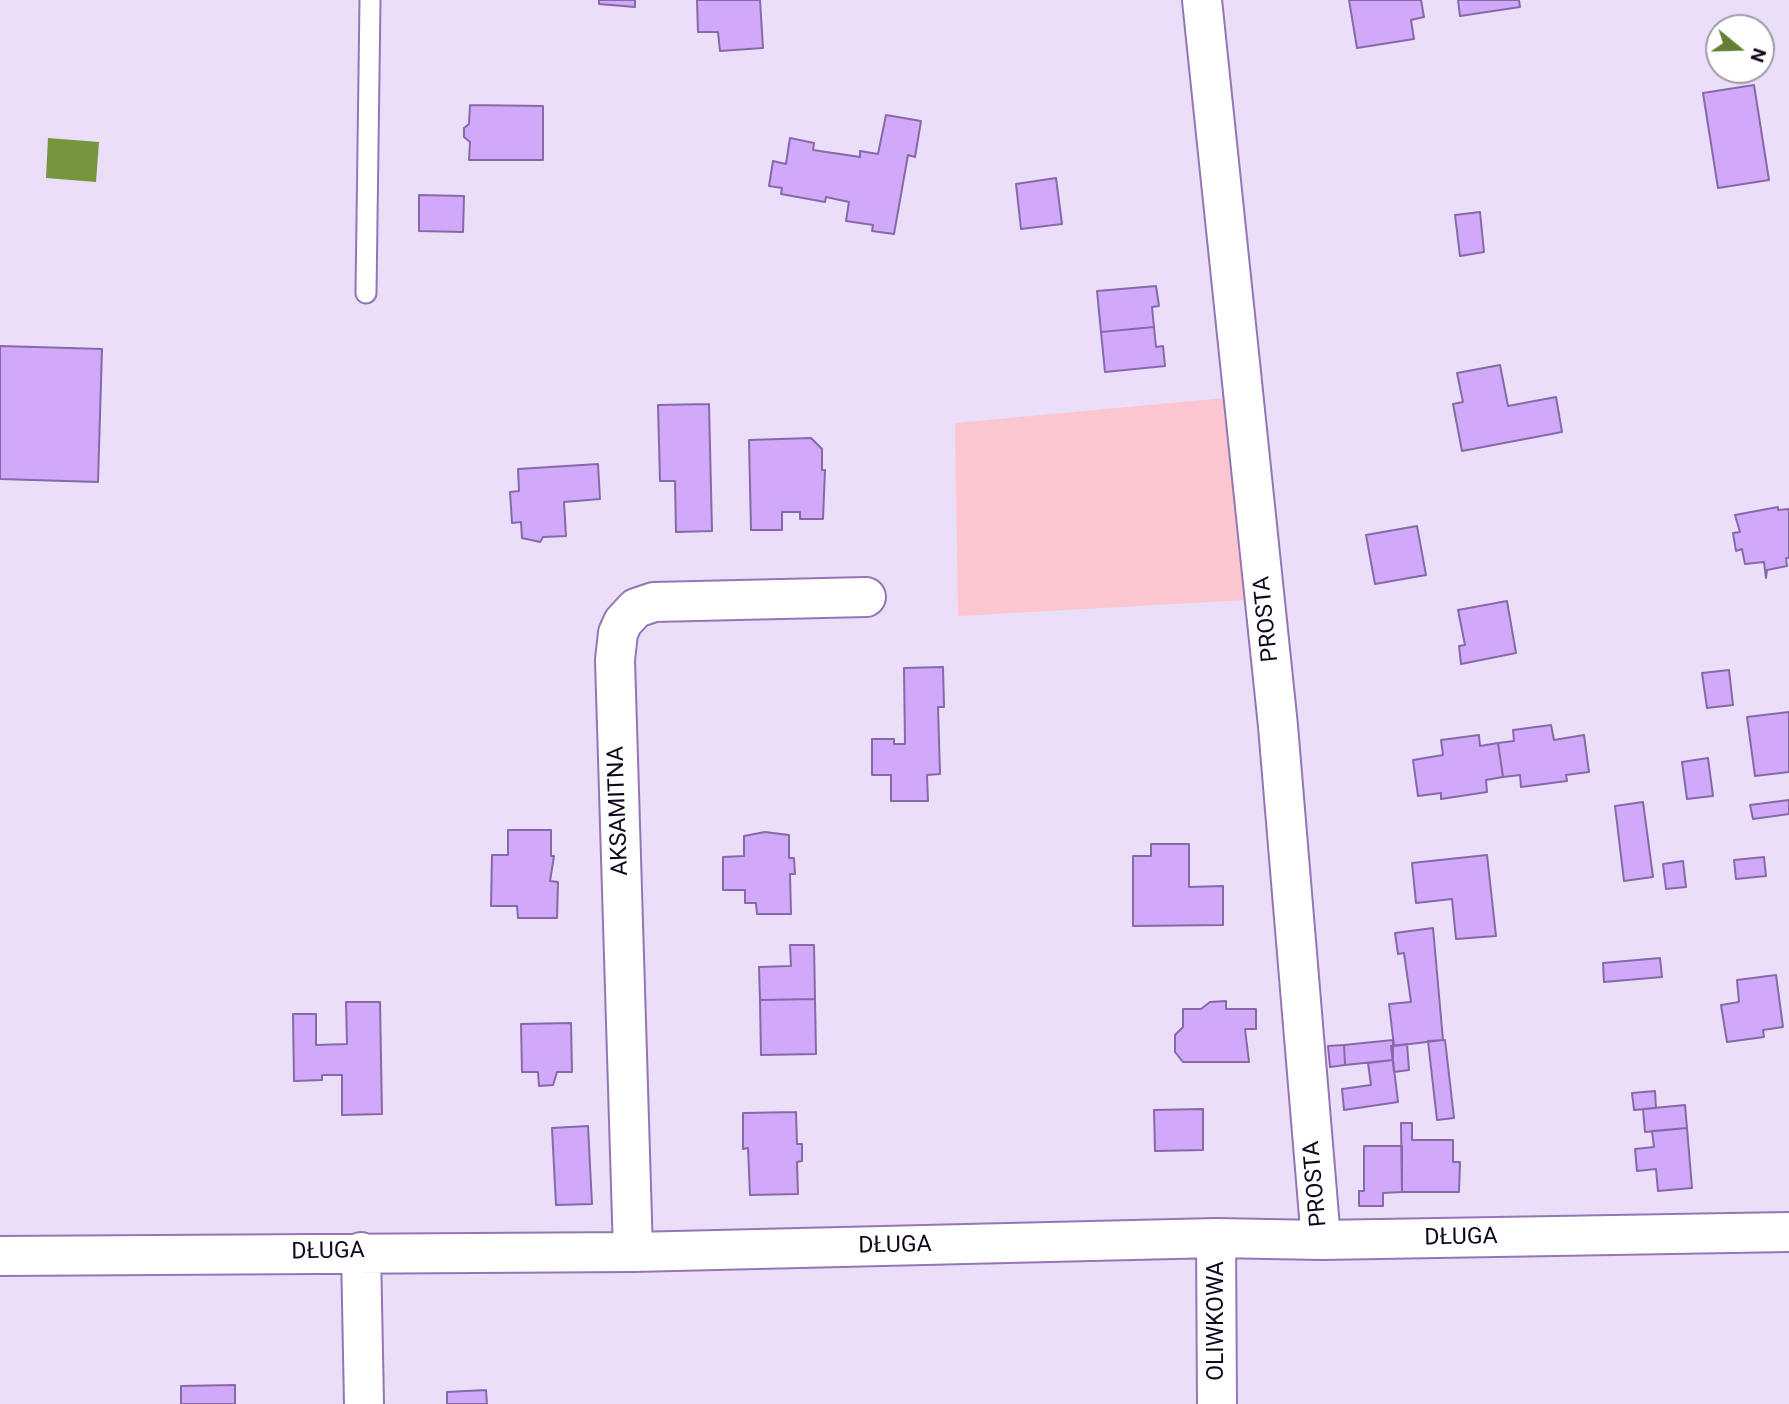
<!DOCTYPE html>
<html>
<head>
<meta charset="utf-8">
<style>
	body { margin:0 }
	#map { position:relative; width:1789px; height:1404px; overflow:hidden; background:#eadef9; font-family:Roboto,sans-serif }
	canvas { display:block }
	.north { position:absolute; left:1705px; top:14px; width:70px; height:70px; box-sizing:border-box; background:#fff; border:2px solid #a09ba5; border-radius:50%; rotate:109deg; font-size:19px; font-weight:700; line-height:28px; text-align:center; color:#12061d }
	.north::after { content:''; display:block; margin:auto; width:24px; height:32px; background:#647f33; clip-path:polygon(50% 0,100% 100%,50% 72%,0 100%) }
</style>
</head>
<body>
<div id="map">
<canvas width="1789" height="1404"></canvas>
<div class="north">N</div>
</div>
<script>
const ctx = document.querySelector('canvas').getContext('2d');
ctx.lineJoin = 'round';
function fill(path, color) { ctx.fillStyle = color; ctx.fill(path, 'evenodd'); }
const toPath = rows => new Path2D(rows.map(r => 'M' + r).join(''));
function stroke(path, color, width, dash) { ctx.strokeStyle = color; ctx.lineWidth = width; ctx.lineCap = dash ? 'butt' : 'round'; ctx.setLineDash(dash || []); ctx.stroke(path); }
function label(font, color, halo, rows, align = 'center') {
  ctx.font = font + ' Roboto,sans-serif'; ctx.lineWidth = 5; ctx.setLineDash([]); ctx.textBaseline = 'middle'; ctx.strokeStyle = halo; ctx.fillStyle = color; for (const [text, x, y, turn = 0] of rows) {
    ctx.save(); ctx.translate(x, y); ctx.rotate((+turn || 0) * Math.PI / 180); ctx.textAlign = isNaN(turn) ? turn : align; if (halo) ctx.strokeText(text, 0, 0); ctx.fillText(text, 0, 0); ctx.restore();
  }
}
fill(toPath([
	[1225,398,1246,600,958,616,955,423]
]), '#fbc6d0');
fill(toPath([
	[48,138,99,142,96,182,46,178]
]), '#76953d');
const building = toPath([
	[599,0,635,0,635,7,599,4,599,0],
	[697,0,760,0,763,48,720,51,718,32,698,32,697,0],
	[1349,0,1421,0,1424,17,1411,20,1414,39,1357,48,1349,0],
	[1458,0,1519,0,1520,7,1460,16,1458,0],
	[1754,85,1769,180,1718,188,1703,93,1754,85],
	[470,105,543,106,543,160,469,160,470,142,464,137,464,128,469,124,470,105],
	[886,115,921,121,915,157,908,155,894,234,872,231,873,225,846,221,849,202,826,197,825,202,781,194,782,188,769,186,773,161,786,164,790,138,814,143,813,150,860,157,860,151,878,154,886,115],
	[1056,178,1062,224,1021,229,1016,184,1056,178],
	[419,195,464,196,463,232,419,231,419,195],
	[1480,212,1484,252,1460,256,1455,215,1480,212],
	[1156,286,1159,306,1152,307,1154,327,1101,332,1097,291,1156,286],
	[1154,327,1156,347,1163,346,1165,366,1105,372,1101,332,1154,327],
	[0,346,102,349,98,482,0,479,0,346],
	[1500,365,1508,406,1556,397,1562,432,1462,451,1453,404,1463,402,1457,373,1500,365],
	[709,404,712,531,676,532,675,481,660,481,658,405,709,404],
	[811,438,822,449,822,470,825,470,823,519,800,519,800,512,782,512,782,530,751,530,749,440,811,438],
	[598,464,600,499,564,502,566,536,543,537,540,542,522,538,521,522,512,523,510,492,519,491,518,469,598,464],
	[1778,507,1778,510,1789,509,1789,558,1786,558,1787,566,1767,570,1766,578,1764,562,1745,564,1742,549,1736,551,1733,533,1740,532,1735,515,1778,507],
	[1417,526,1426,575,1375,584,1366,535,1417,526],
	[1507,601,1516,653,1461,664,1459,646,1465,645,1458,610,1507,601],
	[943,667,944,707,938,707,940,774,927,775,928,801,891,801,891,775,872,775,872,739,894,739,894,744,905,744,904,668,943,667],
	[1729,670,1733,705,1707,708,1702,673,1729,670],
	[1789,712,1789,772,1755,776,1747,717,1789,712],
	[1551,725,1554,740,1584,735,1589,772,1566,775,1567,781,1521,787,1520,775,1503,777,1498,743,1514,741,1513,730,1551,725],
	[1479,735,1480,746,1498,743,1503,777,1486,780,1487,792,1441,799,1441,793,1418,796,1413,760,1443,755,1441,740,1479,735],
	[1708,758,1713,796,1687,799,1682,762,1708,758],
	[1789,800,1789,814,1753,819,1750,805,1789,800],
	[1643,802,1653,877,1624,881,1615,806,1643,802],
	[508,830,551,830,551,856,554,856,550,881,558,882,557,918,518,918,517,906,491,906,492,855,508,855,508,830],
	[765,832,789,835,789,858,794,858,795,874,790,874,791,914,757,914,756,903,745,903,745,890,723,890,723,857,744,856,744,836,765,832],
	[1151,844,1189,844,1189,887,1223,886,1223,925,1133,926,1133,856,1151,856,1151,844],
	[1487,855,1496,936,1456,939,1452,899,1416,903,1412,863,1487,855],
	[1764,857,1766,876,1736,879,1734,860,1764,857],
	[1683,861,1686,887,1666,889,1663,864,1683,861],
	[1433,928,1443,1040,1394,1046,1389,1004,1411,1002,1404,953,1398,954,1395,933,1433,928],
	[790,945,814,945,815,999,760,1000,759,967,791,966,790,945],
	[1660,958,1662,977,1604,982,1603,963,1660,958],
	[1776,975,1783,1027,1763,1030,1764,1037,1727,1042,1721,1005,1739,1002,1737,980,1776,975],
	[815,999,816,1054,761,1055,760,1000,815,999],
	[1226,1001,1226,1009,1256,1009,1256,1029,1245,1029,1249,1062,1183,1062,1175,1052,1175,1035,1183,1027,1183,1009,1201,1009,1210,1002,1226,1001],
	[346,1002,380,1002,382,1114,342,1115,342,1075,322,1075,322,1080,294,1081,293,1014,316,1014,316,1045,347,1044,346,1002],
	[571,1023,572,1072,557,1072,553,1085,539,1086,538,1072,522,1072,521,1024,571,1023],
	[1393,1040,1393,1060,1345,1065,1344,1045,1393,1040],
	[1445,1040,1454,1118,1437,1120,1428,1041,1445,1040],
	[1407,1044,1409,1070,1394,1072,1391,1046,1407,1044],
	[1344,1045,1345,1065,1330,1067,1328,1046,1344,1045],
	[1393,1060,1398,1102,1344,1110,1342,1089,1371,1085,1368,1063,1393,1060],
	[1655,1091,1656,1108,1634,1110,1632,1093,1655,1091],
	[1685,1105,1687,1128,1645,1132,1643,1109,1685,1105],
	[1203,1109,1203,1150,1155,1151,1154,1110,1203,1109],
	[796,1112,797,1144,802,1144,802,1161,797,1162,798,1194,750,1195,748,1148,743,1149,743,1113,796,1112],
	[1401,1123,1412,1123,1412,1140,1453,1140,1453,1162,1460,1162,1459,1192,1402,1192,1401,1123],
	[588,1126,592,1204,556,1205,552,1128,588,1126],
	[1687,1128,1692,1188,1658,1191,1656,1169,1637,1171,1635,1149,1654,1147,1652,1131,1687,1128],
	[1364,1146,1402,1146,1402,1192,1383,1193,1383,1206,1359,1206,1359,1191,1364,1191,1364,1146],
	[235,1385,235,1404,181,1404,181,1386,235,1385],
	[486,1390,487,1404,447,1404,447,1392,486,1390]
]);
fill(building, '#d1a9fb');
stroke(building, '#8769a7', 2);
const lane = toPath([
	[366,293,370,0]
]);
const street = toPath([
	[1202,0,1278,726,1321,1240],
	[1216,1238,1217,1404],
	[361,1252,364,1404],
	[633,1252,615,660,618,633,623,622,636,608,654,602,866,597],
	[0,1256,633,1252,1216,1238,1321,1240,1789,1232]
]);
stroke(lane, '#9576b5', 23);
stroke(street, '#9576b5', 42);
stroke(lane, '#fff', 19);
stroke(street, '#fff', 38);
label('23px', '#12061d', '#fff', [
	["PROSTA",1267,619,-96],
	["AKSAMITNA",619,811,-92],
	["PROSTA",1316,1184,-95],
	["DŁUGA",1461,1238,-1],
	["DŁUGA",895,1246,-1],
	["DŁUGA",328,1252,-1],
	["OLIWKOWA",1217,1321,-90]
]);
</script>
</body>
</html>
